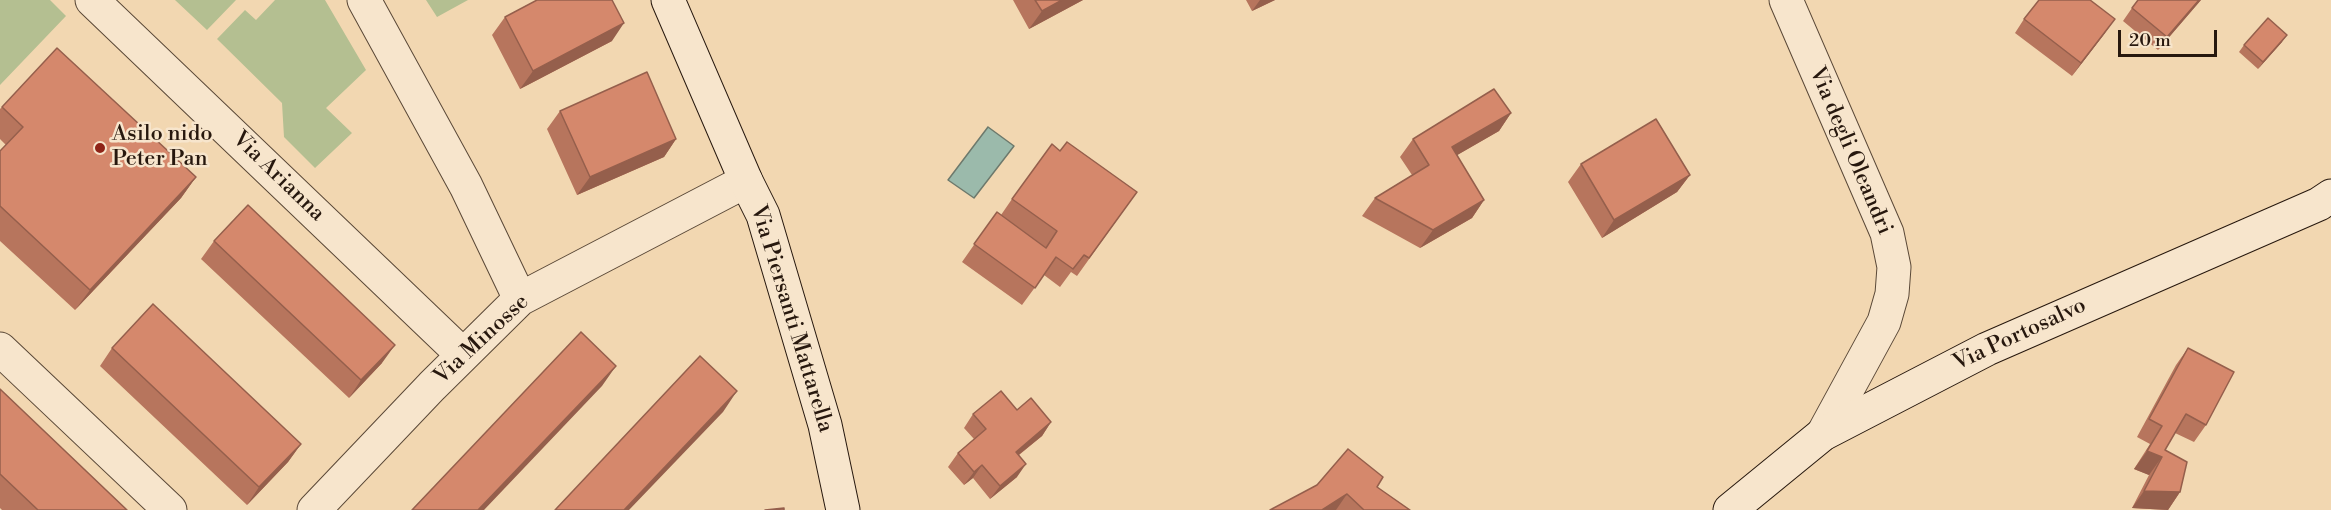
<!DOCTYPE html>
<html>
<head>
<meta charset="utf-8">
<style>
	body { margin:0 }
	#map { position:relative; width:2331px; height:510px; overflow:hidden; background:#f2d7b1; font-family:"Libre Bodoni",serif }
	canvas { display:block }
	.scale { position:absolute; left:2118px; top:30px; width:99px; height:27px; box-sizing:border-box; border:3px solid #27180e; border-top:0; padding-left:8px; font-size:18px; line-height:21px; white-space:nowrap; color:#27180e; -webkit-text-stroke:4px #f7e5cc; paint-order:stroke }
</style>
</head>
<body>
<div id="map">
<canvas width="2331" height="510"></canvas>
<div class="scale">20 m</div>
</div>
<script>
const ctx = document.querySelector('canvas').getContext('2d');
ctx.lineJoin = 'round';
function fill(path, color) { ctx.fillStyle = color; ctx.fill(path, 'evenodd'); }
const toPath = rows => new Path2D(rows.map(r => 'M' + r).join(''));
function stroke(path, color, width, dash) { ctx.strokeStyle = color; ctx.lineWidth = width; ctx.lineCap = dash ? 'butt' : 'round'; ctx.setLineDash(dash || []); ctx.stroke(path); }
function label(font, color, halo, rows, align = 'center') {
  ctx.font = font + ' "Libre Bodoni",serif'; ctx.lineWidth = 5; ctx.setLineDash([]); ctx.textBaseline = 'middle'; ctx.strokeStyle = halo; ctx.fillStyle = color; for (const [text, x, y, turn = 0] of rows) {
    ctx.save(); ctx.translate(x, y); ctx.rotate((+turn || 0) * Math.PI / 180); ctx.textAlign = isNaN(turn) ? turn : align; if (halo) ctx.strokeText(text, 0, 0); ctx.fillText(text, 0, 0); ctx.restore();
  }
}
fill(toPath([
	[0,0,50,0,66,16,0,85],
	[175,0,236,0,207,30],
	[275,0,325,0,366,70,326,108,352,133,315,168,284,137,282,103,217,39,245,10,256,20],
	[426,0,468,0,437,17]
]), '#b4bf91');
const water = toPath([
	[988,127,1014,146,974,198,948,180,988,127]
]);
fill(water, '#9bbaab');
stroke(water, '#6d796c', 1.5);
const street = toPath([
	[92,0,463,355],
	[364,0,466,186,520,299],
	[1786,0,1887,233,1894,267,1892,294,1884,322,1823,434],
	[0,349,170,510],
	[314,510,432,386,520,299,746,181]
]);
const secondary = toPath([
	[668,0,746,181,763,215,825,425,843,510],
	[1730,510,1823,434,1987,349,2319,204,2331,196]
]);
stroke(street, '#5a4837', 35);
stroke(secondary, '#27180e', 35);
stroke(street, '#f7e5cc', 33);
stroke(secondary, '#f7e5cc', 33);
fill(toPath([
	[1013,0,1083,0,1029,29],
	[1246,0,1275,0,1252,11],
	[2201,0,2158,50,2123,21,2132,8],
	[505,17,612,41,520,89,492,35],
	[2024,19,2105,33,2072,76,2015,33],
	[2282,42,2258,69,2239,52,2244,45],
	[2,107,196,177,181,198,75,310,0,241,0,151,6,145,0,139,0,109],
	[560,111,676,139,664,157,577,195,547,129],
	[1511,113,1499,131,1457,155,1484,200,1472,218,1420,248,1362,216,1375,198,1412,175,1400,157,1413,139],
	[1060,151,1137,192,1077,276,1071,272,1060,287,1044,275,1022,305,962,262,997,212,1001,215,1012,199],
	[1581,164,1690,175,1677,192,1602,238,1568,182],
	[214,241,382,363,349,398,201,259],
	[112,348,301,444,288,462,247,505,100,366],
	[2188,348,2206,425,2194,442,2175,433,2165,450,2180,492,2168,510,2132,508,2149,475,2134,469,2150,444,2137,437,2176,365],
	[0,389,127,510,2,510,0,508],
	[1017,410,1051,422,1042,436,1019,455,1017,477,990,499,973,478,964,485,948,467,958,453,974,439,964,428,973,414],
	[1377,487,1410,510,1270,510]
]), '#b7755d');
fill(toPath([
	[1062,0,1083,0,1029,29,1042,11],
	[1260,0,1275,0,1252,11],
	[2199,0,2201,0,2158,50,2167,37],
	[2115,19,2105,33,2072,76,2081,63],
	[624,23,612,41,520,89,533,71],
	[2287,35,2282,42,2258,69,2263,62],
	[1511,113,1499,131,1440,165,1452,147],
	[676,139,664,157,577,195,590,177],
	[1690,175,1677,192,1602,238,1614,220],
	[196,177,181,198,75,310,90,290],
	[1484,200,1472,218,1420,248,1433,230],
	[395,345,382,363,349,398,361,380],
	[616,366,602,386,484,510,478,510],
	[737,391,723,412,629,510,624,510],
	[1051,422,1042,436,1006,465,1016,452],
	[301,444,288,462,247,505,259,487],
	[2147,451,2162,457,2149,475,2134,469],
	[1026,464,1017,477,990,499,1000,486],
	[982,465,973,478,964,485,974,472],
	[2144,491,2180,492,2168,510,2132,508],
	[1347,494,1336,510,1322,510]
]), '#955f4c');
const building = toPath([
	[537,0,612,0,624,23,533,71,505,17,537,0],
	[1035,0,1062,0,1042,11,1035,0],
	[2039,0,2090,0,2115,19,2081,63,2024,19,2039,0],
	[2138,0,2199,0,2167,37,2132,8,2138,0],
	[2268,18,2287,35,2263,62,2244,45,2268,18],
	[57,48,196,177,90,290,0,206,0,151,23,127,2,107,57,48],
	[647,72,676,139,590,177,560,111,647,72],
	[1494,89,1511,113,1452,147,1484,200,1433,230,1375,198,1429,165,1413,139,1494,89],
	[1656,119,1690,175,1614,220,1581,164,1656,119],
	[1067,142,1137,192,1089,258,1084,255,1073,269,1056,257,1035,288,974,244,997,212,1046,248,1057,231,1012,199,1052,144,1060,151,1067,142],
	[248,205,395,345,361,380,214,241,248,205],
	[153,304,301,444,259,487,112,348,153,304],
	[581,332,616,366,478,510,412,510,581,332],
	[2188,348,2234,372,2206,425,2186,414,2165,450,2187,462,2180,492,2144,491,2162,457,2147,451,2162,426,2149,419,2188,348],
	[700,356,737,391,624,510,555,510,700,356],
	[0,389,127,510,38,510,0,474,0,389],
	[1001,391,1017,410,1031,398,1051,422,1016,452,1026,464,1000,486,982,465,974,472,958,453,986,429,973,414,1001,391],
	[1348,449,1383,477,1377,487,1410,510,1364,510,1347,494,1322,510,1270,510,1317,485,1348,449],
	[784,508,784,510,765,510,784,508]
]);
fill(building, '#d5886c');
stroke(building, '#955f4c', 1.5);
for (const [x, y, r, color] of [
	[100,148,6,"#8f2418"]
]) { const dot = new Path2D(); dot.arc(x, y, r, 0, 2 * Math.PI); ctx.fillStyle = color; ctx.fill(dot); stroke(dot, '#f7e5cc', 2); }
label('22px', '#27180e', '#f7e5cc', [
	["Asilo nido",112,135],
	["Peter Pan",112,160]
], 'left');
label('22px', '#27180e', '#f7e5cc', [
	["Via degli Oleandri",1850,151,67],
	["Via Arianna",278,177,44],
	["Via Piersanti Mattarella",791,319,73],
	["Via Portosalvo",2020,335,-25],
	["Via Minosse",482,340,-43]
]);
</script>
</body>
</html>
